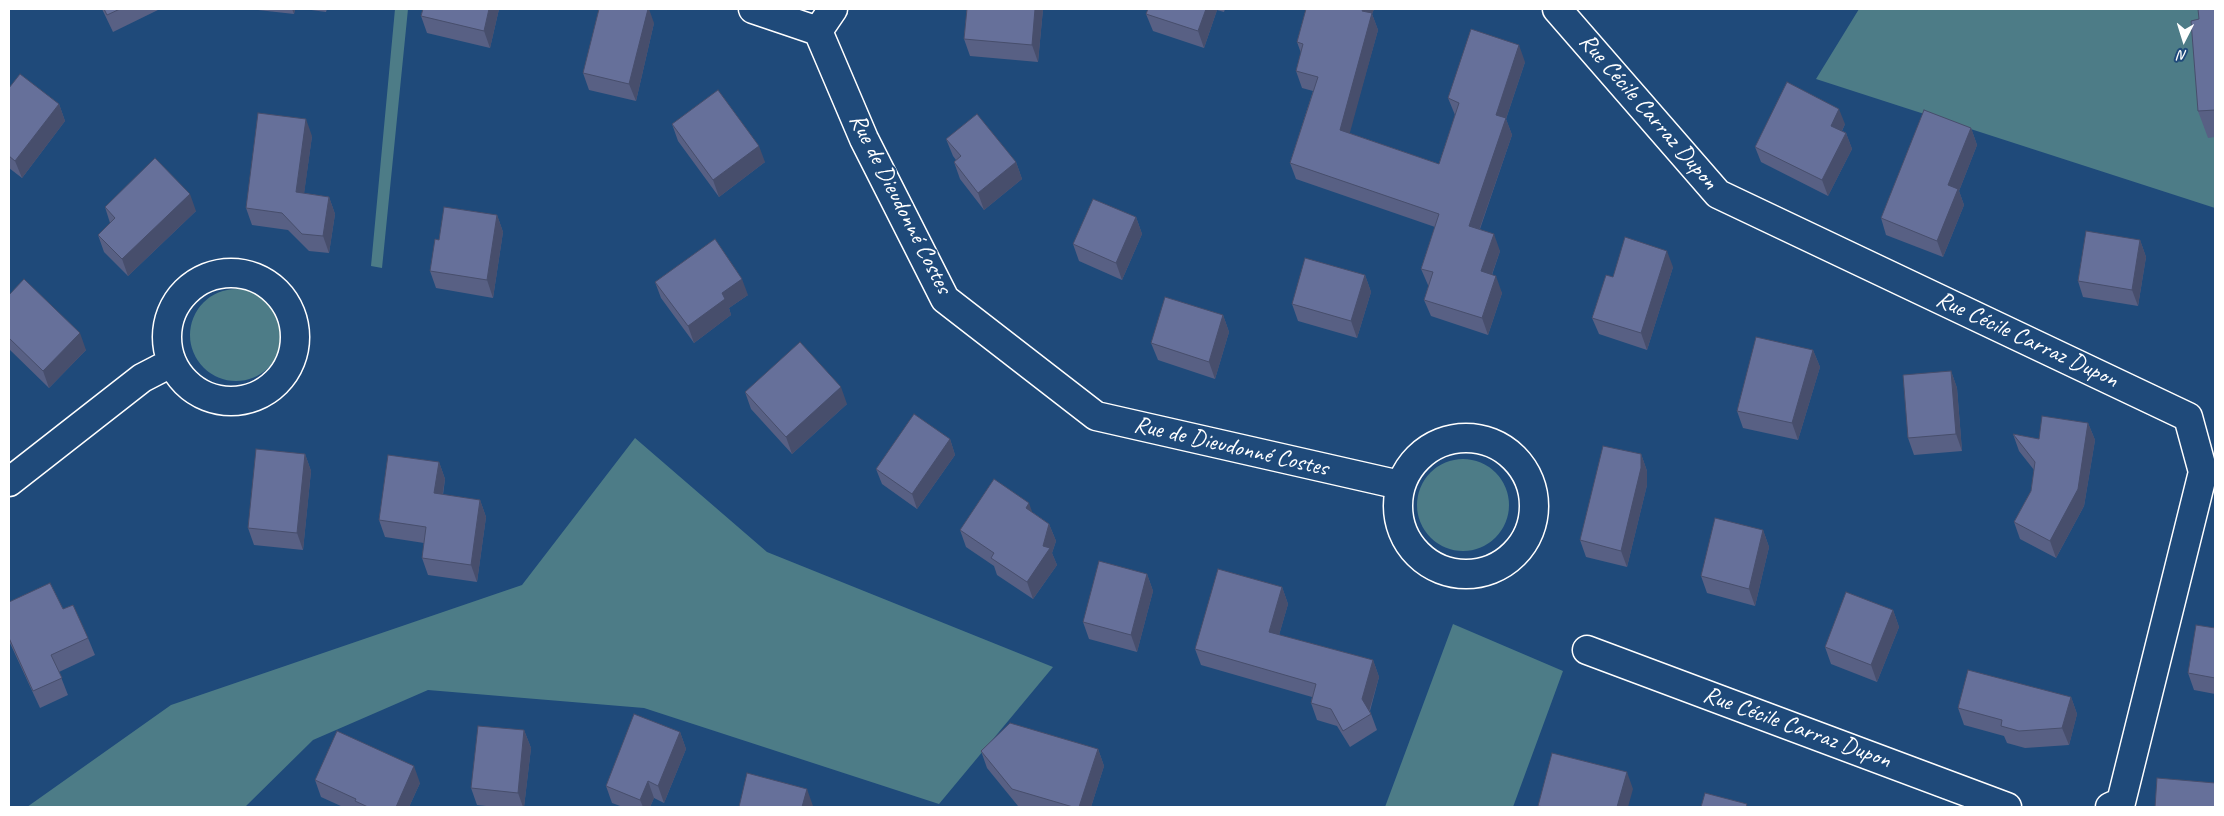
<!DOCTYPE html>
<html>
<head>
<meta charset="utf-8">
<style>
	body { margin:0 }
	#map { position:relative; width:2224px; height:816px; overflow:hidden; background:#1f4a7a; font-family:Caveat,sans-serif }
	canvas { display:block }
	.frame { position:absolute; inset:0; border:10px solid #fff; pointer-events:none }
	.north { position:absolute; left:2159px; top:15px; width:50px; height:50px; -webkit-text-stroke:4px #1f4a7a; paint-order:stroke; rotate:185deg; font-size:14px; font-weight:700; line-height:20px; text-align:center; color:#fff }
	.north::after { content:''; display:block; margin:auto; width:18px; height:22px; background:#fff; clip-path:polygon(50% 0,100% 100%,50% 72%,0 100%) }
</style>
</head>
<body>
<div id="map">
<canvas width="2224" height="816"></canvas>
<div class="frame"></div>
<div class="north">N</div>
</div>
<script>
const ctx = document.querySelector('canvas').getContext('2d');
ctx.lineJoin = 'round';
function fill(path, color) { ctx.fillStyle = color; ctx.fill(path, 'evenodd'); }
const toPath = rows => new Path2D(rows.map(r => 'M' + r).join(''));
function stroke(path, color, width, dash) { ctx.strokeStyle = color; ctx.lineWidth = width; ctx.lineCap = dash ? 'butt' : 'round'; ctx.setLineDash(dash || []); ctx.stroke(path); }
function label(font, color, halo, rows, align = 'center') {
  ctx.font = font + ' Caveat,sans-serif'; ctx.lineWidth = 4; ctx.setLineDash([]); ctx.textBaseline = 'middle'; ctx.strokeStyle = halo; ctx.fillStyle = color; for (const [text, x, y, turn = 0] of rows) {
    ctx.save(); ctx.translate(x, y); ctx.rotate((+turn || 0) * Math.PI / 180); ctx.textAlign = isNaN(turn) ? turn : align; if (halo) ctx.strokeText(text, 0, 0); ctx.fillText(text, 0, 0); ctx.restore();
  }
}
fill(toPath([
	[395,9,408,9,382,268,371,266],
	[1859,9,2215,9,2215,208,1816,79],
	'190 335a46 46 0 1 1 92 0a46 46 0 1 1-92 0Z',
	[635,438,767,552,1053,667,939,804,644,708,428,690,313,740,245,807,27,807,171,705,522,585],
	'1417 505a46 46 0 1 1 92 0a46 46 0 1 1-92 0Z',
	[1453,624,1563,671,1513,807,1385,807]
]), '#4d7c87');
const minor = toPath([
	[753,9,818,31],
	[833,9,818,31,864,139,945,299,1096,416,1400,485],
	[1557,9,1718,194,2188,417,2203,472,2121,802,2110,807],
	'167 337a64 64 0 1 1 128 0a64 64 0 1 1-128 0Z',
	'1398 506a68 68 0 1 1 136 0a68 68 0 1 1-136 0Z',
	[9,482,142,378,171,363],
	[1587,650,2007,807]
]);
stroke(minor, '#fff', 31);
stroke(minor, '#1f4a7a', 28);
fill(toPath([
	[102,9,160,9,113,32],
	[257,9,295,9,294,14,258,10],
	[304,9,327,9,326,12],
	[423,9,499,9,490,48,427,33,421,16],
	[967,9,1043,9,1038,62,970,56,964,39],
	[1148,9,1225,9,1224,12,1217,10,1204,48,1153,31,1146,14],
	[1306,9,1374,9,1372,14,1378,30,1349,133,1439,164,1455,115,1448,98,1525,62,1506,119,1512,135,1480,229,1500,251,1492,275,1502,293,1488,335,1431,316,1424,300,1429,286,1428,285,1421,269,1435,227,1296,179,1290,163,1313,91,1302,88,1296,71,1301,53,1297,42],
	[2215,9,2215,137,2208,138,2198,111,2199,19],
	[654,23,636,101,589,90,583,73],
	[9,88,59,104,65,121,22,178,9,168],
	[672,124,765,162,719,197,678,141],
	[1845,124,1842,131,1846,133,1852,149,1828,196,1761,162,1755,147],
	[1971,128,1977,145,1959,191,1964,205,1943,257,1886,235,1881,218],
	[312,136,304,193,329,197,335,214,329,253,309,251,288,230,252,225,246,208],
	[946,139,1016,162,1022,179,984,210,960,179,954,162,956,160,953,156],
	[105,207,196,211,128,276,104,252,98,235,110,223],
	[497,215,503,232,493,298,436,288,430,271,439,240],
	[1136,217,1142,234,1122,280,1079,261,1073,244],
	[2140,240,2146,257,2138,306,2083,297,2078,281],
	[1673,267,1647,350,1599,334,1592,318,1613,277],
	[1365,275,1371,292,1357,338,1298,321,1292,304],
	[655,282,748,295,729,308,731,315,694,343,661,298],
	[9,295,86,350,49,388,9,349],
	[1223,315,1229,332,1215,379,1158,360,1151,343],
	[1813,350,1820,367,1798,440,1743,428,1737,411],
	[1951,371,1957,388,1962,451,1914,455,1908,438],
	[745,392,847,404,792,454,751,409],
	[2088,423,2095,440,2084,506,2056,558,2020,539,2014,522,2031,491,2034,470,2019,451,2013,434,2039,439],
	[950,439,955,455,917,509,882,484,876,469],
	[305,454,311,471,303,550,254,545,248,528],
	[1641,454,1647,471,1647,485,1627,567,1586,557,1580,540],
	[439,462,445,479,443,495,480,500,486,517,477,582,428,575,422,558,424,543,385,537,379,520],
	[1032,512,1049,524,1056,541,1052,553,1057,565,1033,599,997,575,994,566,966,547,960,530],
	[1763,530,1769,547,1755,606,1707,593,1701,576],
	[1147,574,1153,591,1137,652,1089,639,1083,622],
	[1282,587,1288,604,1279,635,1373,660,1379,677,1370,711,1377,730,1350,747,1337,726,1317,720,1311,703,1312,697,1201,665,1195,649],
	[9,602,63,609,88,638,95,655,59,672,68,695,40,708,9,641],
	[1893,610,1899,627,1877,682,1831,664,1825,647],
	[2215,628,2215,694,2194,690,2188,673],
	[2071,697,2077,714,2069,745,2025,748,2007,743,2004,736,1964,725,1958,708],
	[524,730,531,748,524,807,495,807,477,805,471,788],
	[680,732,686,749,664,803,654,798,650,807,623,807,612,803,606,786],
	[1098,749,1104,766,1091,807,1021,807,1018,806,987,768,981,751],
	[315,780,420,783,409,807,343,807,321,797]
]), '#586084');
fill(toPath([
	[292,9,295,9,294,14],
	[489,9,499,9,490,48,484,31],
	[648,9,649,9,654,23,636,101,629,84],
	[1035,9,1043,9,1038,62,1032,45],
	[1206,9,1217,9,1217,10,1204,48,1198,31],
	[1363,9,1374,9,1372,14,1378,30,1346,147,1340,130],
	[1519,45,1525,62,1506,119,1512,135,1475,242,1469,226,1496,115],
	[59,104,65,121,22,178,15,161],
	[1839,109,1845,124,1837,141,1831,126],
	[306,119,312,136,302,209,296,192],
	[1971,128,1977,145,1959,191,1964,205,1943,257,1937,241,1948,185],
	[1846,133,1852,149,1828,196,1822,180],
	[759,146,765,162,719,197,713,180],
	[1016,162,1022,179,984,210,978,193],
	[190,194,196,211,128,276,122,259],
	[329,197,335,214,329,253,323,236],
	[497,215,503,232,493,298,487,280],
	[1136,217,1142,234,1122,280,1116,263],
	[1494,234,1500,251,1487,288,1481,271],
	[2140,240,2146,257,2138,306,2132,290],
	[1667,251,1673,267,1647,350,1641,333],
	[1365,275,1371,292,1357,338,1351,321],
	[1496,276,1502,293,1488,335,1482,318],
	[742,279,748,295,729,308,731,315,694,343,688,326,722,293],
	[1223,315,1229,332,1215,379,1209,362],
	[80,333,86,350,49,388,43,371],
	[1813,350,1820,367,1798,440,1792,423],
	[1951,371,1957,388,1962,451,1956,434],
	[841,387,847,404,792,454,786,437],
	[2088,423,2095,440,2084,506,2056,558,2050,541],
	[950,439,955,455,917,509,912,494],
	[305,454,311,471,303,550,297,533],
	[1641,454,1647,471,1647,485,1627,567,1621,551],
	[439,462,445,479,440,510,434,493],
	[480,500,486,517,477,582,471,565],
	[1029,503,1035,520,1026,508],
	[1049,524,1056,541,1052,553,1057,565,1033,599,1027,582,1043,546],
	[1763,530,1769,547,1755,606,1749,589],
	[1147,574,1153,591,1137,652,1131,635],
	[1282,587,1288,604,1275,649,1269,632],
	[1893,610,1899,627,1877,682,1871,665],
	[1373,660,1379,677,1368,715,1362,699],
	[2071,697,2077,714,2069,745,2062,728],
	[524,730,531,748,524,807,523,807,518,793],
	[680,732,686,749,664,803,658,786],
	[1098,749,1104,766,1091,807,1079,807],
	[414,766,420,783,409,807,396,807],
	[1627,772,1633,789,1628,807,1617,807],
	[648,781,654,798,650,807,643,807,640,800],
	[807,789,813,806,813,807,802,807]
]), '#474e6c');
const building = toPath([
	[104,9,120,9,107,15,104,9],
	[423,9,489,9,484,31,421,16,423,9],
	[599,9,648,9,629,84,583,73,599,9],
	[967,9,1035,9,1032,45,964,39,967,9],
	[1148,9,1206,9,1198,31,1146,14,1148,9],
	[1306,9,1363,9,1362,11,1372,13,1340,130,1439,164,1459,103,1448,98,1471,29,1519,45,1496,115,1506,118,1469,226,1494,234,1481,271,1496,276,1482,318,1424,300,1433,272,1421,269,1439,214,1290,163,1318,77,1296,71,1303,44,1297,42,1306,9],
	[2198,9,2215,9,2215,110,2198,111,2191,21,2199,19,2198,9],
	[20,74,59,104,15,161,9,156,9,88,20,74],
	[1787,82,1839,109,1831,126,1846,133,1822,180,1755,147,1787,82],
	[718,90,759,146,713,180,672,124,718,90],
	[1924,110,1971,128,1948,185,1958,189,1937,241,1881,218,1924,110],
	[258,113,306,119,296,192,329,197,323,236,302,234,282,213,246,208,258,113],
	[977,114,1016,162,978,193,954,162,961,156,946,139,977,114],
	[155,158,190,194,122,259,98,235,115,218,105,207,155,158],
	[1093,199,1136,217,1116,263,1073,244,1093,199],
	[444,207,497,215,487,280,430,271,435,239,439,240,444,207],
	[2086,231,2140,240,2132,290,2078,281,2086,231],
	[1625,237,1667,251,1641,333,1592,318,1606,275,1613,277,1625,237],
	[715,239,742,279,722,293,725,299,688,326,655,282,715,239],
	[1305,258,1365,275,1351,321,1292,304,1305,258],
	[24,279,80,333,43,371,9,338,9,295,24,279],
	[1165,297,1223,315,1209,362,1151,343,1165,297],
	[1756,337,1813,350,1792,423,1737,411,1756,337],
	[800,342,841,387,786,437,745,392,800,342],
	[1951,371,1956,434,1908,438,1903,375,1951,371],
	[914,414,950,439,912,494,876,469,914,414],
	[2042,416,2088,423,2078,489,2050,541,2014,522,2031,491,2035,462,2013,434,2039,439,2042,416],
	[1603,446,1641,454,1641,468,1621,551,1580,540,1603,446],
	[256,449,305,454,297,533,248,528,256,449],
	[388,455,439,462,434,493,480,500,471,565,422,558,426,527,379,520,388,455],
	[994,479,1029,503,1026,508,1049,524,1043,546,1050,548,1027,582,991,558,994,553,960,530,994,479],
	[1715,518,1763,530,1749,589,1701,576,1715,518],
	[1099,561,1147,574,1131,635,1083,622,1099,561],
	[1218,569,1282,587,1269,632,1373,660,1362,699,1371,714,1343,731,1331,709,1311,703,1316,684,1195,649,1218,569],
	[50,583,63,609,73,605,88,638,51,655,62,678,33,691,9,638,9,602,50,583],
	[1846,592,1893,610,1871,665,1825,647,1846,592],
	[2196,625,2215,628,2215,678,2188,673,2196,625],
	[1968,670,2071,697,2062,728,2019,731,2001,726,2002,720,1958,708,1968,670],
	[634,714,680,732,658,786,648,781,640,800,606,786,634,714],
	[1010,723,1098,749,1079,807,1073,807,1012,789,981,751,1010,723],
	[478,726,524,730,518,793,471,788,478,726],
	[337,731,414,766,396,807,368,807,355,801,356,799,315,780,337,731],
	[1552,753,1627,772,1617,807,1544,807,1538,806,1552,753],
	[747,773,807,789,802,807,739,807,747,773],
	[2157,778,2215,783,2215,807,2155,807,2157,778],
	[1705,793,1747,804,1746,807,1701,807,1705,793]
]);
fill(building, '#66709a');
stroke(building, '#474e6c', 1);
label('24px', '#fff', '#1f4a7a', [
	["Rue Cécile Carraz Dupon",1648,112,49],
	["Rue de Dieudonné Costes",900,204,63],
	["Rue Cécile Carraz Dupon",2027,340,25],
	["Rue de Dieudonné Costes",1231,447,13],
	["Rue Cécile Carraz Dupon",1797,728,20]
]);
</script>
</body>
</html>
